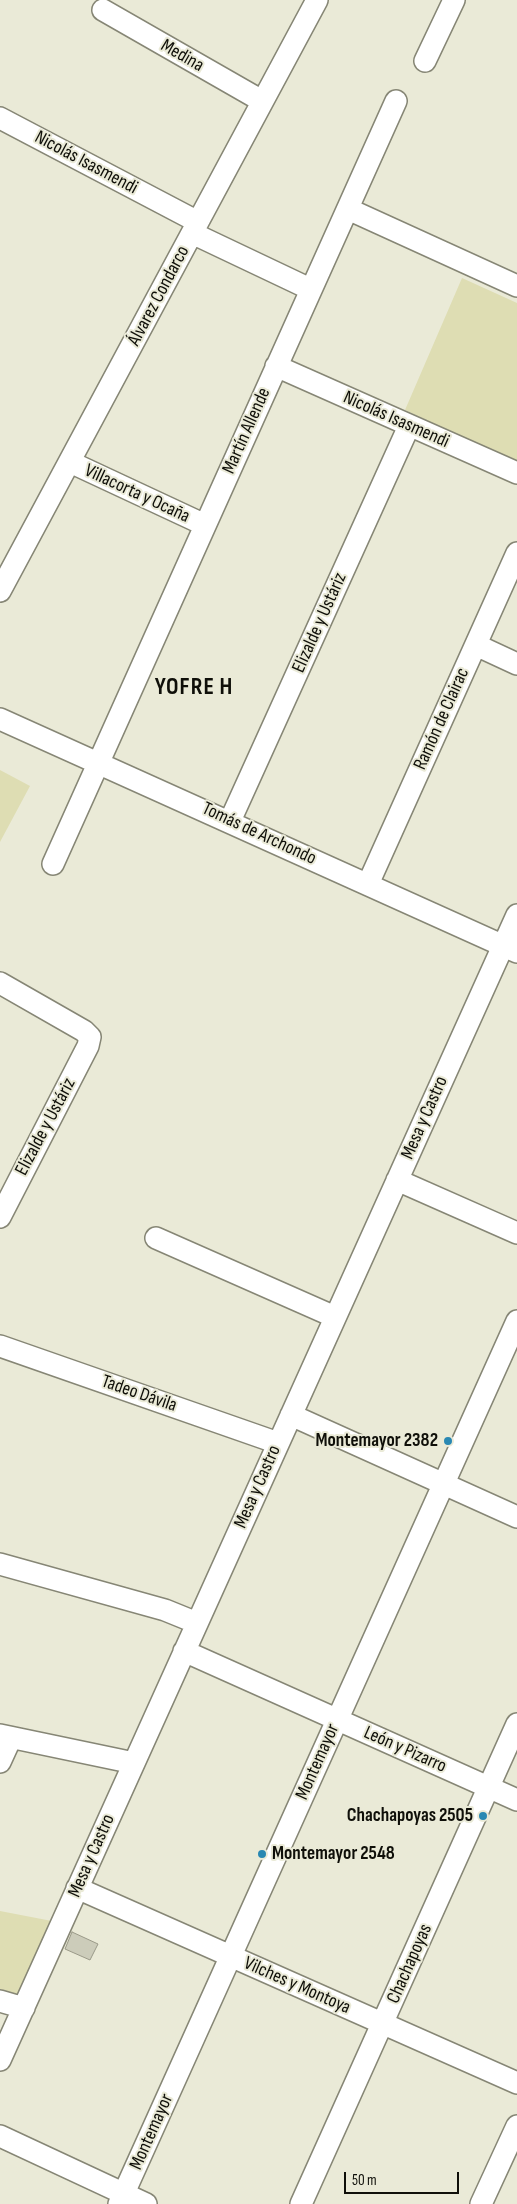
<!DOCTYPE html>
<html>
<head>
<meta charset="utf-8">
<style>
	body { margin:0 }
	#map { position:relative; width:517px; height:2204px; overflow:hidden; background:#eaead7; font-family:"Sofia Sans Condensed",sans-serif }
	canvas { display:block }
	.scale { position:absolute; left:344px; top:2172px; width:115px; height:22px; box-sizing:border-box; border:2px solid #0f0f09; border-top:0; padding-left:6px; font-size:15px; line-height:18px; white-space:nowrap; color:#0f0f09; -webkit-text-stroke:4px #eaead7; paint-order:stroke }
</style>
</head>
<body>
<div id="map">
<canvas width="517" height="2204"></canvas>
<div class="scale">50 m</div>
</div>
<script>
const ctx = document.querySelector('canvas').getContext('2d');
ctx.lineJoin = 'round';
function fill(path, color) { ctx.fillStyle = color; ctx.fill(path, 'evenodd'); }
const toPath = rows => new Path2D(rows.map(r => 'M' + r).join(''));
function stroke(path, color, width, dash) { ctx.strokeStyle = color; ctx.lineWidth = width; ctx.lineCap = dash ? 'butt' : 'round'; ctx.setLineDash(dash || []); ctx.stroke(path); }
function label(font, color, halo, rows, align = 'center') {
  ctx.font = font + ' "Sofia Sans Condensed",sans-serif'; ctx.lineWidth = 4; ctx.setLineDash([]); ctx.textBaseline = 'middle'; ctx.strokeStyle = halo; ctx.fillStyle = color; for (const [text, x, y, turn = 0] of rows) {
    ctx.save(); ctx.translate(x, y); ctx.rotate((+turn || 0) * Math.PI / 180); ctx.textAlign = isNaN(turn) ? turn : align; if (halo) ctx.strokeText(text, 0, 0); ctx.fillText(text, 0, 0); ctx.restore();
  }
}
fill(toPath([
	[462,278,517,303,517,463,405,410],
	[0,770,30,786,0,842],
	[0,1911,57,1922,21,2000,0,1995]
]), '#deddb3');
const building = toPath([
	[72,1932,98,1944,90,1960,65,1949,72,1932]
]);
fill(building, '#ccccba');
stroke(building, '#9a9988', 1);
const minor = toPath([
	[103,10,262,101],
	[425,61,454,0],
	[0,118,198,222],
	[348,209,517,286],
	[192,233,310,289],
	[276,366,517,473],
	[70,462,205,525],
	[0,591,317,0],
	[476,645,517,664],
	[0,719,517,952],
	[230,821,409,426],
	[53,864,396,101],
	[368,884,517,553],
	[0,983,84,1031,90,1037,88,1046,0,1217],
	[397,1180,517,1233],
	[156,1238,335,1317],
	[0,1346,278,1443],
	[291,1415,517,1517],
	[0,1564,165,1610,197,1623],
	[184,1651,517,1800],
	[0,1735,134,1763],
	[0,1762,11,1738],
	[77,1888,517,2083],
	[0,2001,24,2008],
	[0,2060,517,915],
	[0,2136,146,2204],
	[119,2204,517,1321],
	[301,2204,517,1724],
	[481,2204,517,2126]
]);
stroke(minor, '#868675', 24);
stroke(minor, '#fff', 21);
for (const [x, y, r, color] of [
	[448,1441,5,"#2988b3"],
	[483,1816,5,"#2988b3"],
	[262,1854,5,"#2988b3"]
]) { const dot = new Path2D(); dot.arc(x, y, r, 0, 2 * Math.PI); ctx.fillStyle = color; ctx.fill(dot); stroke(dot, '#eaead7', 2); }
label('19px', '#0f0f09', '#eaead7', [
	["Medina",182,56,30],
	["Nicolás Isasmendi",86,163,28],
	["Álvarez Condarco",159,296,-62],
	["Nicolás Isasmendi",396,420,24],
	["Martín Allende",247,431,-66],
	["Villacorta y Ocaña",137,494,25],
	["Elizalde y Ustáriz",320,623,-66],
	["Ramón de Clairac",442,719,-66],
	["Tomás de Archondo",259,834,25],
	["Mesa y Castro",425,1118,-66],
	["Elizalde y Ustáriz",46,1127,-62],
	["Tadeo Dávila",139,1394,19],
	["Mesa y Castro",258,1487,-66],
	["León y Pizarro",405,1750,24],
	["Montemayor",318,1762,-66],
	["Mesa y Castro",92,1856,-66],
	["Chachapoyas",410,1964,-66],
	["Vilches y Montoya",297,1986,24],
	["Montemayor",152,2132,-66]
]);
label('bold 19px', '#0f0f09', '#eaead7', [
	["Montemayor 2382",438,1441],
	["Chachapoyas 2505",473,1816],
	["Montemayor 2548",272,1854,"left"]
], 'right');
ctx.letterSpacing = '1px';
label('bold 24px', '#0f0f09', '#eaead7', [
	["YOFRE H",194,688]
]);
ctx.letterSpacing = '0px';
</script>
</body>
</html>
